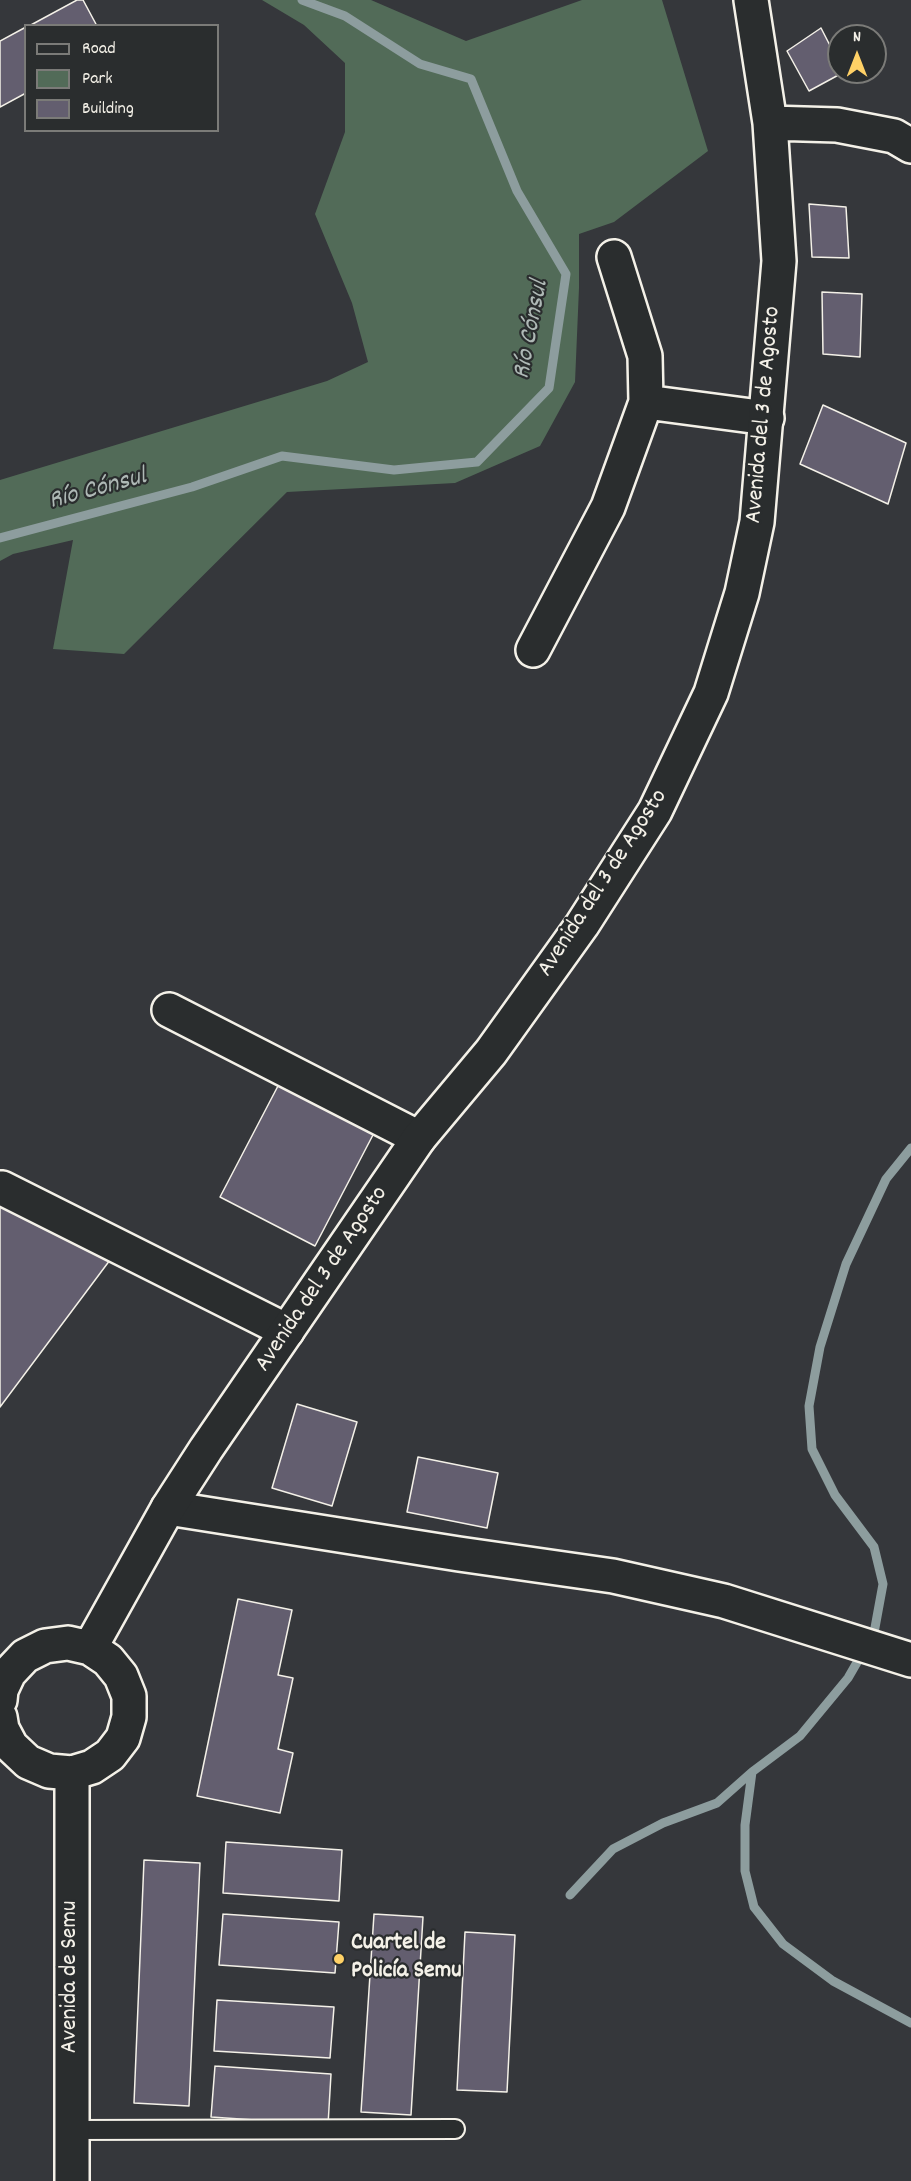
<!DOCTYPE html>
<html>
<head>
<meta charset="utf-8">
<style>
	body { margin:0 }
	#map { position:relative; width:911px; height:2181px; overflow:hidden; background:#35373b; font-family:Dekko,sans-serif }
	canvas { display:block }
	.legend { position:absolute; left:24px; top:24px; width:195px; height:108px; box-sizing:border-box; background:#2a2d2e; border:2px solid #7b7b78; margin:0; padding:8px 10px; list-style:none; font-size:18px; color:#f4f1e8 }
	.legend li { display:flex; align-items:center; gap:12px; height:30px }
	.legend b { width:30px; border:2px solid #7b7b78 }
	.north { position:absolute; left:827px; top:24px; width:60px; height:60px; box-sizing:border-box; background:#2a2d2e; border:2px solid #7b7b78; border-radius:50%; rotate:0deg; font-size:16px; font-weight:700; line-height:24px; text-align:center; color:#f4f1e8 }
	.north::after { content:''; display:block; margin:auto; width:21px; height:27px; background:#ffd166; clip-path:polygon(50% 0,100% 100%,50% 72%,0 100%) }
</style>
</head>
<body>
<div id="map">
<canvas width="911" height="2181"></canvas>
<ul class="legend">
<li><b style="height:8px;background:#2a2d2e"></b>Road</li>
<li><b style="height:16px;background:#526b58"></b>Park</li>
<li><b style="height:16px;background:#635e6f"></b>Building</li>
</ul>
<div class="north">N</div>
</div>
<script>
const ctx = document.querySelector('canvas').getContext('2d');
ctx.lineJoin = 'round';
function fill(path, color) { ctx.fillStyle = color; ctx.fill(path, 'evenodd'); }
const toPath = rows => new Path2D(rows.map(r => 'M' + r).join(''));
function stroke(path, color, width, dash) { ctx.strokeStyle = color; ctx.lineWidth = width; ctx.lineCap = dash ? 'butt' : 'round'; ctx.setLineDash(dash || []); ctx.stroke(path); }
function label(font, color, halo, rows, align = 'center') {
  ctx.font = font + ' Dekko,sans-serif'; ctx.lineWidth = 4.5; ctx.setLineDash([]); ctx.textBaseline = 'middle'; ctx.strokeStyle = halo; ctx.fillStyle = color; for (const [text, x, y, turn = 0] of rows) {
    ctx.save(); ctx.translate(x, y); ctx.rotate((+turn || 0) * Math.PI / 180); ctx.textAlign = isNaN(turn) ? turn : align; if (halo) ctx.strokeText(text, 0, 0); ctx.fillText(text, 0, 0); ctx.restore();
  }
}
fill(toPath([
	[262,0,371,0,466,41,582,0,662,0,708,151,614,222,579,234,579,288,575,382,540,446,455,483,287,492,124,654,53,649,73,540,13,554,0,561,0,480,327,381,368,362,352,303,315,214,345,132,345,63,304,25]
]), '#526b58');
stroke(toPath([
	[0,538,192,487,282,456,394,470,477,462,549,388,566,274,517,191,471,79,420,64,345,16,302,0],
	[752,1772,745,1825,745,1871,754,1907,783,1944,833,1981,911,2023],
	[570,1895,613,1849,663,1823,717,1803,752,1772,800,1736,848,1678,874,1633,883,1584,874,1547,835,1495,812,1449,809,1406,820,1347,846,1264,886,1179,911,1148]
]), '#8d9d9e', 9);
const building = toPath([
	[77,0,83,0,97,26,29,26,77,0],
	[26,27,26,93,0,107,0,41,26,27],
	[821,28,839,63,839,72,844,72,809,91,787,51,821,28],
	[809,204,846,207,849,258,812,257,809,204],
	[822,292,862,294,860,357,823,354,822,292],
	[823,405,906,443,888,504,800,464,823,405],
	[279,1084,374,1133,315,1246,220,1197,279,1084],
	[0,1201,113,1256,0,1407,0,1201],
	[297,1404,357,1422,332,1506,272,1488,297,1404],
	[418,1457,498,1473,487,1528,407,1512,418,1457],
	[238,1599,292,1610,278,1675,293,1678,278,1749,293,1753,280,1813,197,1796,238,1599],
	[226,1842,342,1850,339,1901,223,1893,226,1842],
	[144,1860,200,1863,189,2106,134,2103,144,1860],
	[223,1914,339,1922,335,1973,219,1965,223,1914],
	[374,1914,423,1917,411,2115,361,2112,374,1914],
	[465,1932,515,1935,507,2092,457,2090,465,1932],
	[217,2000,334,2007,330,2058,214,2051,217,2000],
	[215,2066,331,2074,328,2125,211,2117,215,2066]
]);
fill(building, '#635e6f');
stroke(building, '#f4f1e8', 1.5);
const service = toPath([
	[72,2130,455,2129]
]);
const minor = toPath([
	[646,402,767,418],
	[533,650,608,507,646,402,645,356,614,257],
	[169,1010,419,1138],
	[2,1188,287,1331],
	[168,1508,459,1554,613,1576,724,1601,911,1660]
]);
const secondary = toPath([
	[770,123,837,125,894,136,911,146],
	[90,1648,168,1508,206,1449,419,1138,491,1052,582,925,655,811,711,693,742,593,757,522,779,261,770,123,751,0],
	[0,1700,1,1690,9,1673,25,1656,45,1646,68,1643,90,1648,108,1660,121,1676,129,1696,129,1717,123,1738,110,1755,92,1767,72,1773,49,1771,28,1762,11,1746,2,1729,0,1717],
	[72,2181,72,1773]
]);
stroke(service, '#f4f1e8', 22);
stroke(minor, '#f4f1e8', 38);
stroke(secondary, '#f4f1e8', 38);
stroke(service, '#2a2d2e', 18);
stroke(minor, '#2a2d2e', 33);
stroke(secondary, '#2a2d2e', 33);
for (const [x, y, r, color] of [
	[339,1959,6,"#ffd166"]
]) { const dot = new Path2D(); dot.arc(x, y, r, 0, 2 * Math.PI); ctx.fillStyle = color; ctx.fill(dot); stroke(dot, '#2a2d2e', 2); }
label('24px', '#f4f1e8', '#2a2d2e', [
	["Avenida del 3 de Agosto",765,415,-85],
	["Avenida del 3 de Agosto",604,884,-57],
	["Avenida del 3 de Agosto",323,1280,-56],
	["Avenida de Semu",72,1977,-90]
]);
label('bold 24px', '#f4f1e8', '#2a2d2e', [
	["Cuartel de",351,1945],
	["Policía Semu",351,1973]
], 'left');
label('italic 26px', '#afb9b6', '#2a2d2e', [
	["Río Cónsul",533,330,-79],
	["Río Cónsul",98,491,-15]
]);
</script>
</body>
</html>
